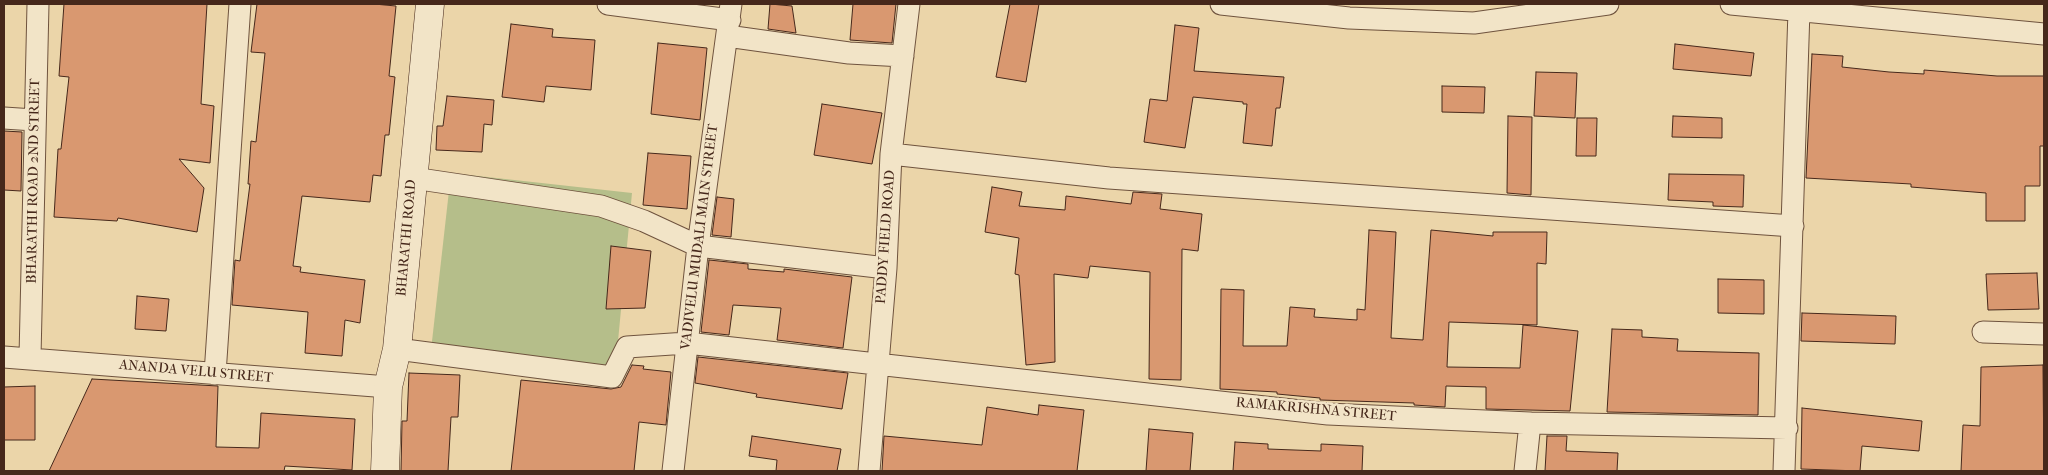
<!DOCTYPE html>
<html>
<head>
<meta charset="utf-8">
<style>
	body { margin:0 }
	#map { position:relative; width:2048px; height:475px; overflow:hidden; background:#ebd5a9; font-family:"IM FELL French Canon",serif }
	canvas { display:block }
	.frame { position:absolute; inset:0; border:5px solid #46281b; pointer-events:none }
</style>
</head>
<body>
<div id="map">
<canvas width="2048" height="475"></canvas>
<div class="frame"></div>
</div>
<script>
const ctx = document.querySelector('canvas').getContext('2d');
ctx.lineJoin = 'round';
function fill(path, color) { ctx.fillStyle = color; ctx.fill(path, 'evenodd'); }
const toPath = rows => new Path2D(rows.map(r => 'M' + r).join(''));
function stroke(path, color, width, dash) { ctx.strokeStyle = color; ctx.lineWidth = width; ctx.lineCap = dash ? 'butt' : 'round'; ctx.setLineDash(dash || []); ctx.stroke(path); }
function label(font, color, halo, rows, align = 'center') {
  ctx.font = font + ' "IM FELL French Canon",serif'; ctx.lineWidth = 5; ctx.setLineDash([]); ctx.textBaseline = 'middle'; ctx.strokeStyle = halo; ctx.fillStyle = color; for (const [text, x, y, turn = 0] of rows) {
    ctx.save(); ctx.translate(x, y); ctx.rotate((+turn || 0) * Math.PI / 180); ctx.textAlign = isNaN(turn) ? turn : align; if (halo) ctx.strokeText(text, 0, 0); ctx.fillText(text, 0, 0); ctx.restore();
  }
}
fill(toPath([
	[451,173,632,193,615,373,430,359]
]), '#b5be8a');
const building = toPath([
	[64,4,207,4,201,104,214,106,210,163,179,159,204,188,197,232,118,218,117,221,54,217,58,149,61,149,69,77,59,76,64,4],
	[257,4,374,4,396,6,389,76,395,77,389,135,385,135,381,176,373,175,370,202,302,196,293,266,301,267,300,272,365,280,360,323,345,320,342,356,305,353,308,312,232,305,235,260,240,261,250,184,248,184,251,141,256,142,265,53,251,52,257,4],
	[770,4,792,6,796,33,768,29,770,4],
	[853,4,896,4,892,43,850,40,853,4],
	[1010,4,1039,4,1026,82,996,77,1010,4],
	[511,24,553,29,552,37,595,40,591,90,546,86,544,102,502,97,511,24],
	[1175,25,1199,28,1194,71,1284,77,1280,108,1276,108,1272,146,1243,143,1247,104,1243,104,1243,102,1193,97,1185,148,1144,142,1150,99,1167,101,1175,25],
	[658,43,707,48,700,120,651,114,658,43],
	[1675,44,1754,53,1751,76,1673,69,1675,44],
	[1812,54,1843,56,1842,67,1889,72,1924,74,1924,70,1997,76,2044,76,2044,146,2040,146,2040,186,2025,186,2025,221,1986,221,1986,193,1911,187,1911,184,1806,178,1812,54],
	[1536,72,1577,73,1575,118,1534,116,1536,72],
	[1442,86,1485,87,1484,113,1442,112,1442,86],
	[447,96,494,100,492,125,484,124,482,152,436,150,437,126,443,126,447,96],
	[822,104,882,113,872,164,814,155,822,104],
	[1508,116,1532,117,1531,195,1507,193,1508,116],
	[1673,116,1722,118,1722,138,1672,137,1673,116],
	[1577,118,1597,118,1596,156,1576,156,1577,118],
	[4,131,22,132,21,191,4,190,4,131],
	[648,153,691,156,687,209,643,205,648,153],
	[1669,174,1744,175,1743,207,1713,206,1713,202,1668,200,1669,174],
	[992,187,1022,192,1019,206,1065,210,1066,196,1131,204,1133,192,1162,194,1160,209,1202,214,1198,251,1182,249,1181,380,1149,379,1150,272,1090,266,1088,278,1054,274,1055,362,1026,365,1019,275,1015,274,1019,238,985,232,992,187],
	[717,197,734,199,731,237,712,235,717,197],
	[1369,230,1396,232,1391,338,1423,340,1431,230,1493,236,1493,232,1547,232,1546,264,1537,263,1537,325,1449,322,1447,367,1520,368,1523,325,1578,331,1570,411,1486,409,1486,387,1446,386,1445,407,1414,405,1414,403,1320,400,1320,398,1277,394,1277,392,1220,389,1221,289,1244,290,1243,346,1287,346,1290,307,1315,309,1314,317,1357,320,1357,309,1365,310,1369,230],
	[611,246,651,251,645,308,606,309,611,246],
	[709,260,748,264,748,269,784,272,784,269,852,277,843,348,777,340,781,308,733,305,729,335,701,332,709,260],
	[2037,273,2039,309,1988,310,1986,274,2037,273],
	[1718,279,1764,280,1764,314,1718,313,1718,279],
	[137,296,169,299,166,331,135,329,137,296],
	[1802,313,1896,316,1895,344,1801,341,1802,313],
	[1612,329,1642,330,1642,337,1678,339,1677,351,1759,353,1758,415,1607,412,1612,329],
	[698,357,848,373,842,409,756,397,757,394,695,383,698,357],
	[632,365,644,366,643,369,671,372,666,425,639,422,634,471,511,471,521,380,611,389,621,387,632,365],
	[2043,365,2044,471,1961,471,1963,425,1980,426,1981,367,2043,365],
	[409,373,460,375,458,417,451,417,448,471,401,471,402,421,407,421,409,373],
	[92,379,218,386,216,447,259,448,261,413,355,419,352,470,285,466,284,471,49,471,92,379],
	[35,386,35,440,4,440,4,387,35,386],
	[1039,405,1084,410,1077,471,882,471,884,436,982,445,987,407,1038,415,1039,405],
	[1802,408,1922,421,1919,451,1862,446,1860,471,1801,469,1802,408],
	[1149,429,1193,433,1190,471,1146,471,1149,429],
	[752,436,841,449,837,471,776,471,777,460,749,456,752,436],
	[1547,436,1567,436,1566,451,1618,453,1617,471,1545,471,1547,436],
	[1235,442,1268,444,1268,449,1321,451,1321,444,1363,446,1362,471,1233,471,1235,442]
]);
fill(building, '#d99870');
stroke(building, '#46281b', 1);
const street = toPath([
	[608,4,730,20],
	[1221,4,1349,18,1474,23,1608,4],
	[1731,4,2044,34],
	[727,36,849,53,903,56],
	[4,118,34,120],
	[891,154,1109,178,1793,226],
	[413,178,601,206,644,221,698,246,886,268],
	[1983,332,2044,334],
	[397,349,612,377,627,347,687,343,1328,414,1530,423,1787,428],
	[4,357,388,387],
	[30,357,38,4],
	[215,374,240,4],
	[673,471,698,246,731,4],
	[869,471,886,268,891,154,909,4],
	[1525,471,1530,423],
	[1784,471,1799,10]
]);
const secondary = toPath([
	[385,471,388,387,397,349,430,4]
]);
stroke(street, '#6f533e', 23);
stroke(secondary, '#46281b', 29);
stroke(street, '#f2e4c7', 21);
stroke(secondary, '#f2e4c7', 28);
label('14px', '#46281b', '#f2e4c7', [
	["BHARATHI ROAD 2ND STREET",34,181,-89],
	["VADIVELU MUDALI MAIN STREET",700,237,-83],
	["PADDY FIELD ROAD",886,237,-86],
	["BHARATHI ROAD",407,238,-85],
	["ANANDA VELU STREET",196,372,5],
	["RAMAKRISHNA STREET",1316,410,5]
]);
</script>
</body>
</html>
